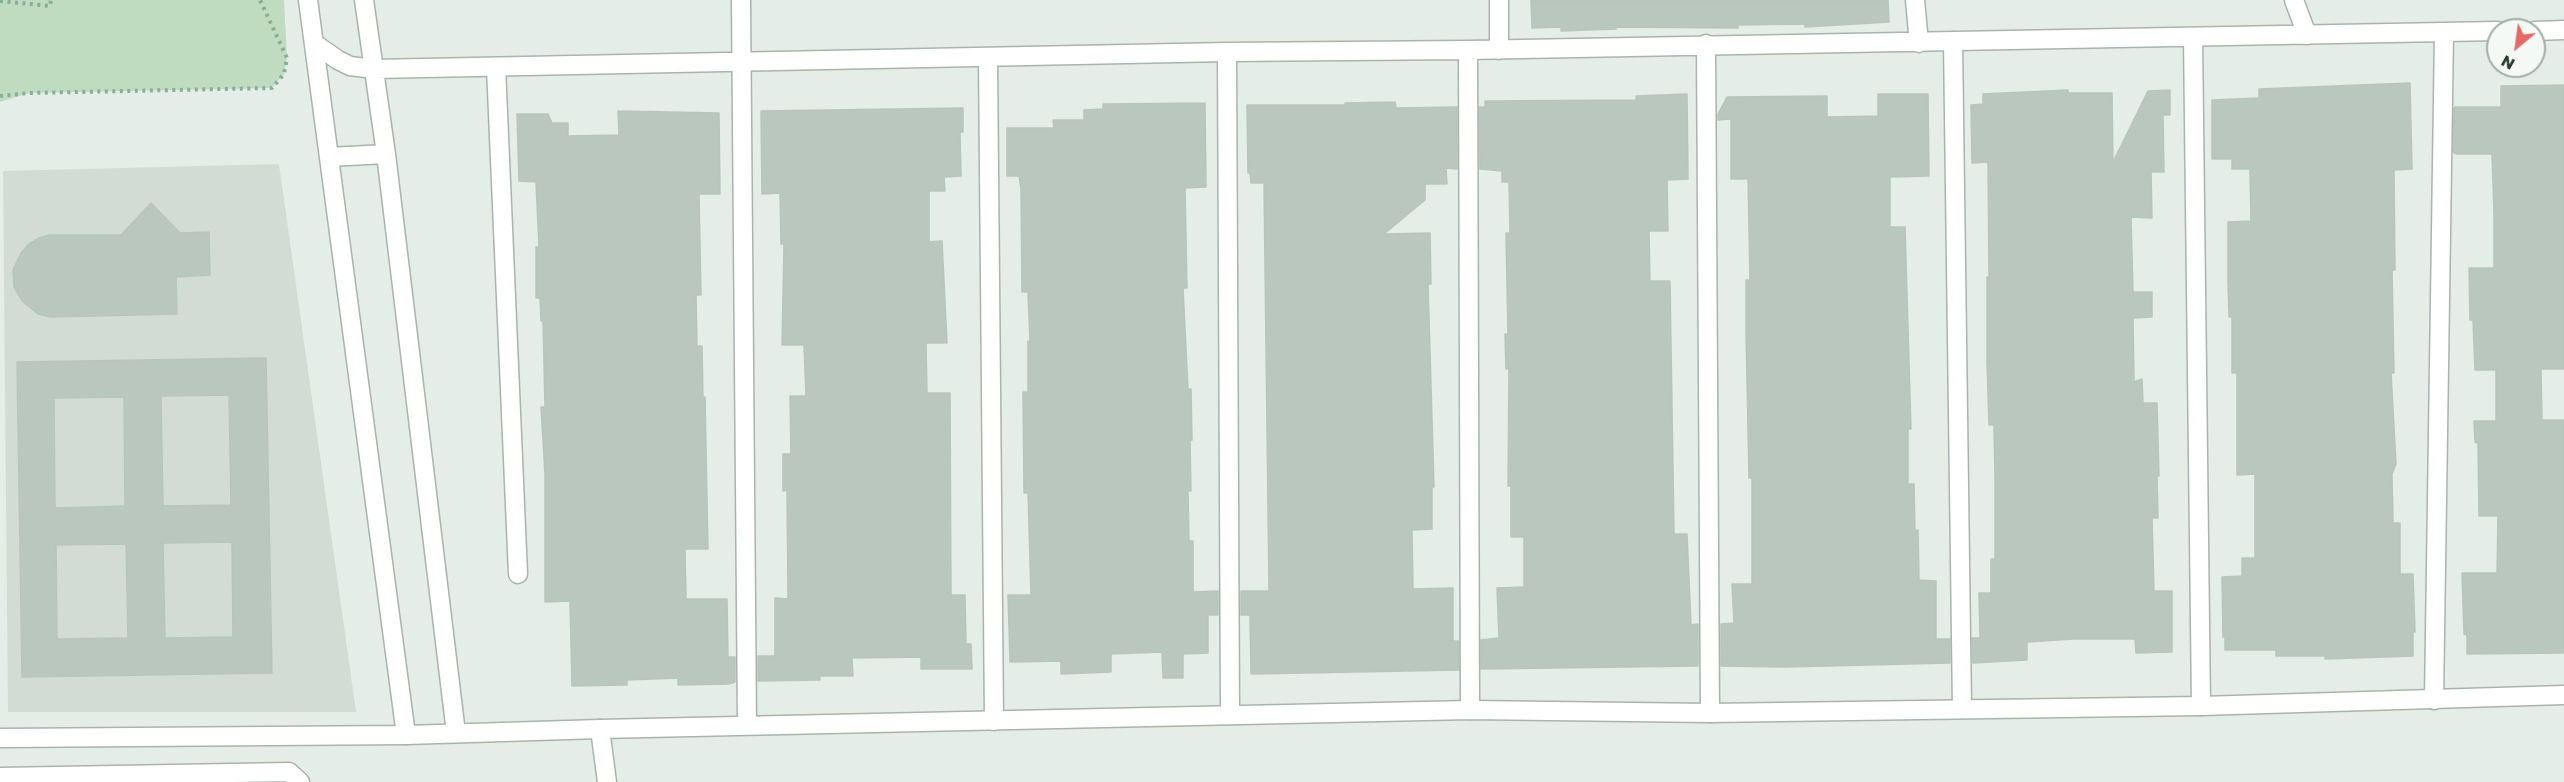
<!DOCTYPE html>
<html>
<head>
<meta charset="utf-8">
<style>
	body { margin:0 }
	#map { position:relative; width:2564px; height:782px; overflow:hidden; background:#e4ede7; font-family:Poppins,sans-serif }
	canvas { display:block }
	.north { position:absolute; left:2486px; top:18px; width:60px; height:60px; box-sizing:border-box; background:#f4f9f6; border:2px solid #a1aea7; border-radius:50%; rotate:209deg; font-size:16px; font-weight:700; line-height:24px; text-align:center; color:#253d31 }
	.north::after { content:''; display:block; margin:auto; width:21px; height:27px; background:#e86866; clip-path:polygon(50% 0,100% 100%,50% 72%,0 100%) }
</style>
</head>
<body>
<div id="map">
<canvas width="2564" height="782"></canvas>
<div class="north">N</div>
</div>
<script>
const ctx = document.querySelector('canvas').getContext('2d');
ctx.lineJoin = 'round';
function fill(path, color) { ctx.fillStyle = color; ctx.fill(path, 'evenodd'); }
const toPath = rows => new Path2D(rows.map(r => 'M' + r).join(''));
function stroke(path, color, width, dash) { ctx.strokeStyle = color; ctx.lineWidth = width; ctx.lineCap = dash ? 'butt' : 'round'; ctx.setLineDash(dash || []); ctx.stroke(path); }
fill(toPath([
	[279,164,356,712,8,712,3,171]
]), '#d2dcd5');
fill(toPath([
	[0,0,284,0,287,58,284,74,272,88,29,93,0,102]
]), '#bfdcc0');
const building = toPath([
	[1531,0,1888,0,1889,22,1805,27,1805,24,1738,25,1738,28,1616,27,1616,29,1561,31,1561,27,1532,28,1531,0],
	[2410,83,2412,169,2394,170,2395,270,2392,270,2394,373,2391,373,2396,464,2392,474,2393,523,2400,523,2400,574,2413,574,2415,632,2413,632,2413,656,2325,659,2325,656,2276,656,2276,650,2225,650,2225,637,2223,637,2222,577,2242,576,2242,558,2255,558,2255,474,2237,475,2237,373,2232,373,2232,317,2229,317,2228,281,2228,222,2251,221,2250,169,2232,169,2232,159,2212,159,2212,100,2259,98,2259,89,2410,83],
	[2564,85,2564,369,2541,369,2542,420,2564,420,2564,653,2467,654,2467,635,2464,634,2462,573,2497,573,2498,516,2479,516,2478,444,2475,442,2474,421,2496,421,2496,370,2475,370,2473,320,2470,320,2469,268,2494,268,2494,213,2492,154,2456,154,2453,152,2454,109,2455,107,2501,107,2501,86,2564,85],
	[2068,90,2068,93,2112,93,2113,162,2148,91,2170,90,2170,115,2163,115,2164,172,2151,172,2152,218,2131,217,2133,292,2152,292,2152,317,2133,318,2134,382,2142,379,2143,403,2157,403,2159,476,2157,476,2158,518,2152,518,2154,591,2172,591,2172,652,2136,653,2135,639,2073,639,2027,642,2027,660,1973,663,1972,638,1980,638,1979,593,1991,593,1991,559,1995,559,1995,479,1994,425,1989,425,1987,362,1987,277,1989,277,1988,162,1972,163,1971,105,1983,104,1983,94,2068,90],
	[1687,94,1688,179,1667,180,1668,231,1649,231,1650,281,1670,281,1674,534,1687,534,1691,625,1698,624,1698,666,1481,669,1481,640,1499,638,1497,588,1524,587,1524,537,1511,537,1511,486,1508,486,1509,369,1506,369,1505,334,1508,334,1506,233,1510,233,1509,182,1502,182,1502,171,1480,169,1479,107,1485,107,1485,101,1636,100,1636,96,1687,94],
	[1878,94,1928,94,1929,176,1890,177,1890,227,1905,227,1911,429,1908,429,1908,484,1914,484,1915,531,1918,530,1919,580,1936,581,1936,639,1950,639,1950,663,1785,667,1721,666,1721,624,1734,623,1732,584,1752,584,1752,478,1749,478,1746,330,1746,280,1750,280,1748,179,1731,179,1731,119,1718,120,1718,114,1727,97,1827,96,1827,117,1878,116,1878,94],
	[1395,102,1396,108,1457,107,1457,169,1446,168,1447,184,1425,184,1425,200,1384,234,1430,233,1431,284,1428,284,1434,487,1432,487,1432,529,1412,530,1413,589,1453,588,1453,641,1459,641,1459,670,1251,674,1250,615,1241,615,1241,591,1269,591,1264,183,1251,183,1250,172,1248,173,1247,105,1345,105,1345,103,1395,102],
	[1205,103,1206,187,1185,188,1187,288,1183,288,1188,389,1191,389,1192,440,1190,440,1191,491,1188,491,1189,541,1193,541,1193,592,1218,591,1218,615,1208,615,1208,653,1183,654,1183,678,1163,678,1162,652,1111,654,1111,672,1061,674,1061,661,1010,662,1008,595,1031,595,1028,493,1024,493,1023,392,1028,392,1028,341,1030,342,1028,292,1022,292,1021,189,1019,176,1007,176,1007,128,1054,128,1053,120,1084,120,1084,110,1103,109,1103,104,1205,103],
	[963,108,963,132,960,132,961,176,944,177,945,191,929,191,929,242,942,241,947,343,926,343,927,393,950,393,951,595,965,595,966,644,971,644,972,669,921,669,921,657,852,658,853,676,820,676,820,680,758,681,758,656,775,656,775,598,788,599,787,490,783,491,783,454,791,454,790,396,806,396,804,345,782,345,784,244,781,244,780,193,762,194,761,111,963,108],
	[618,111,719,113,720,194,699,194,701,295,696,295,697,346,702,346,703,397,705,397,708,549,685,549,686,599,727,599,728,657,735,657,735,682,729,684,678,685,678,678,627,680,627,685,572,686,570,601,545,602,545,474,541,407,545,407,543,321,541,321,540,298,536,298,536,247,539,247,536,182,519,181,517,114,548,114,552,123,568,123,568,136,619,135,618,111],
	[151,203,180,233,209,232,210,275,176,277,177,314,51,317,38,314,22,301,14,287,13,270,21,253,29,244,39,238,50,235,121,235,151,203],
	[266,358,272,673,22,677,17,362,266,358],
	[229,395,231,505,163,506,161,396,229,395],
	[124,397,125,506,55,508,54,398,124,397],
	[232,542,233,637,165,638,163,543,232,542],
	[126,544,128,638,57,639,56,545,126,544]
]);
fill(building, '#b9c7bf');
stroke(building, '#b7c6bc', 1.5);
const minor = toPath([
	[308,0,406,735],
	[364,0,386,154,456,733],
	[741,0,747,725],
	[1499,0,1499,50],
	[1915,0,1919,43],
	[2294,0,2307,35],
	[2534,31,2564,30],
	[2193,37,2201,706],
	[1953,41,1962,709],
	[315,44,338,60,350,66,374,69,1227,52,1468,50,2498,31],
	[1706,44,1710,713],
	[1468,50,1470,710],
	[1227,52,1230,714],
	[988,59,994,721],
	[496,67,518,574],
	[329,157,386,154],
	[2434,700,2444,32],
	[600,729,607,782],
	[0,777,289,772,300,782]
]);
const tertiary = toPath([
	[0,738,406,735,600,729,1470,710,1710,713,2201,706,2564,695]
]);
stroke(minor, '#a7b5ad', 21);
stroke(tertiary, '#a7b5ad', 21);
stroke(toPath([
	[0,1,50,6,51,0],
	[0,96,29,93,272,88,284,74,287,58,260,0]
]), '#87ae99', 4, [3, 4.5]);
stroke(minor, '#fff', 18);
stroke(tertiary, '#fff', 18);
</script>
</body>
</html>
